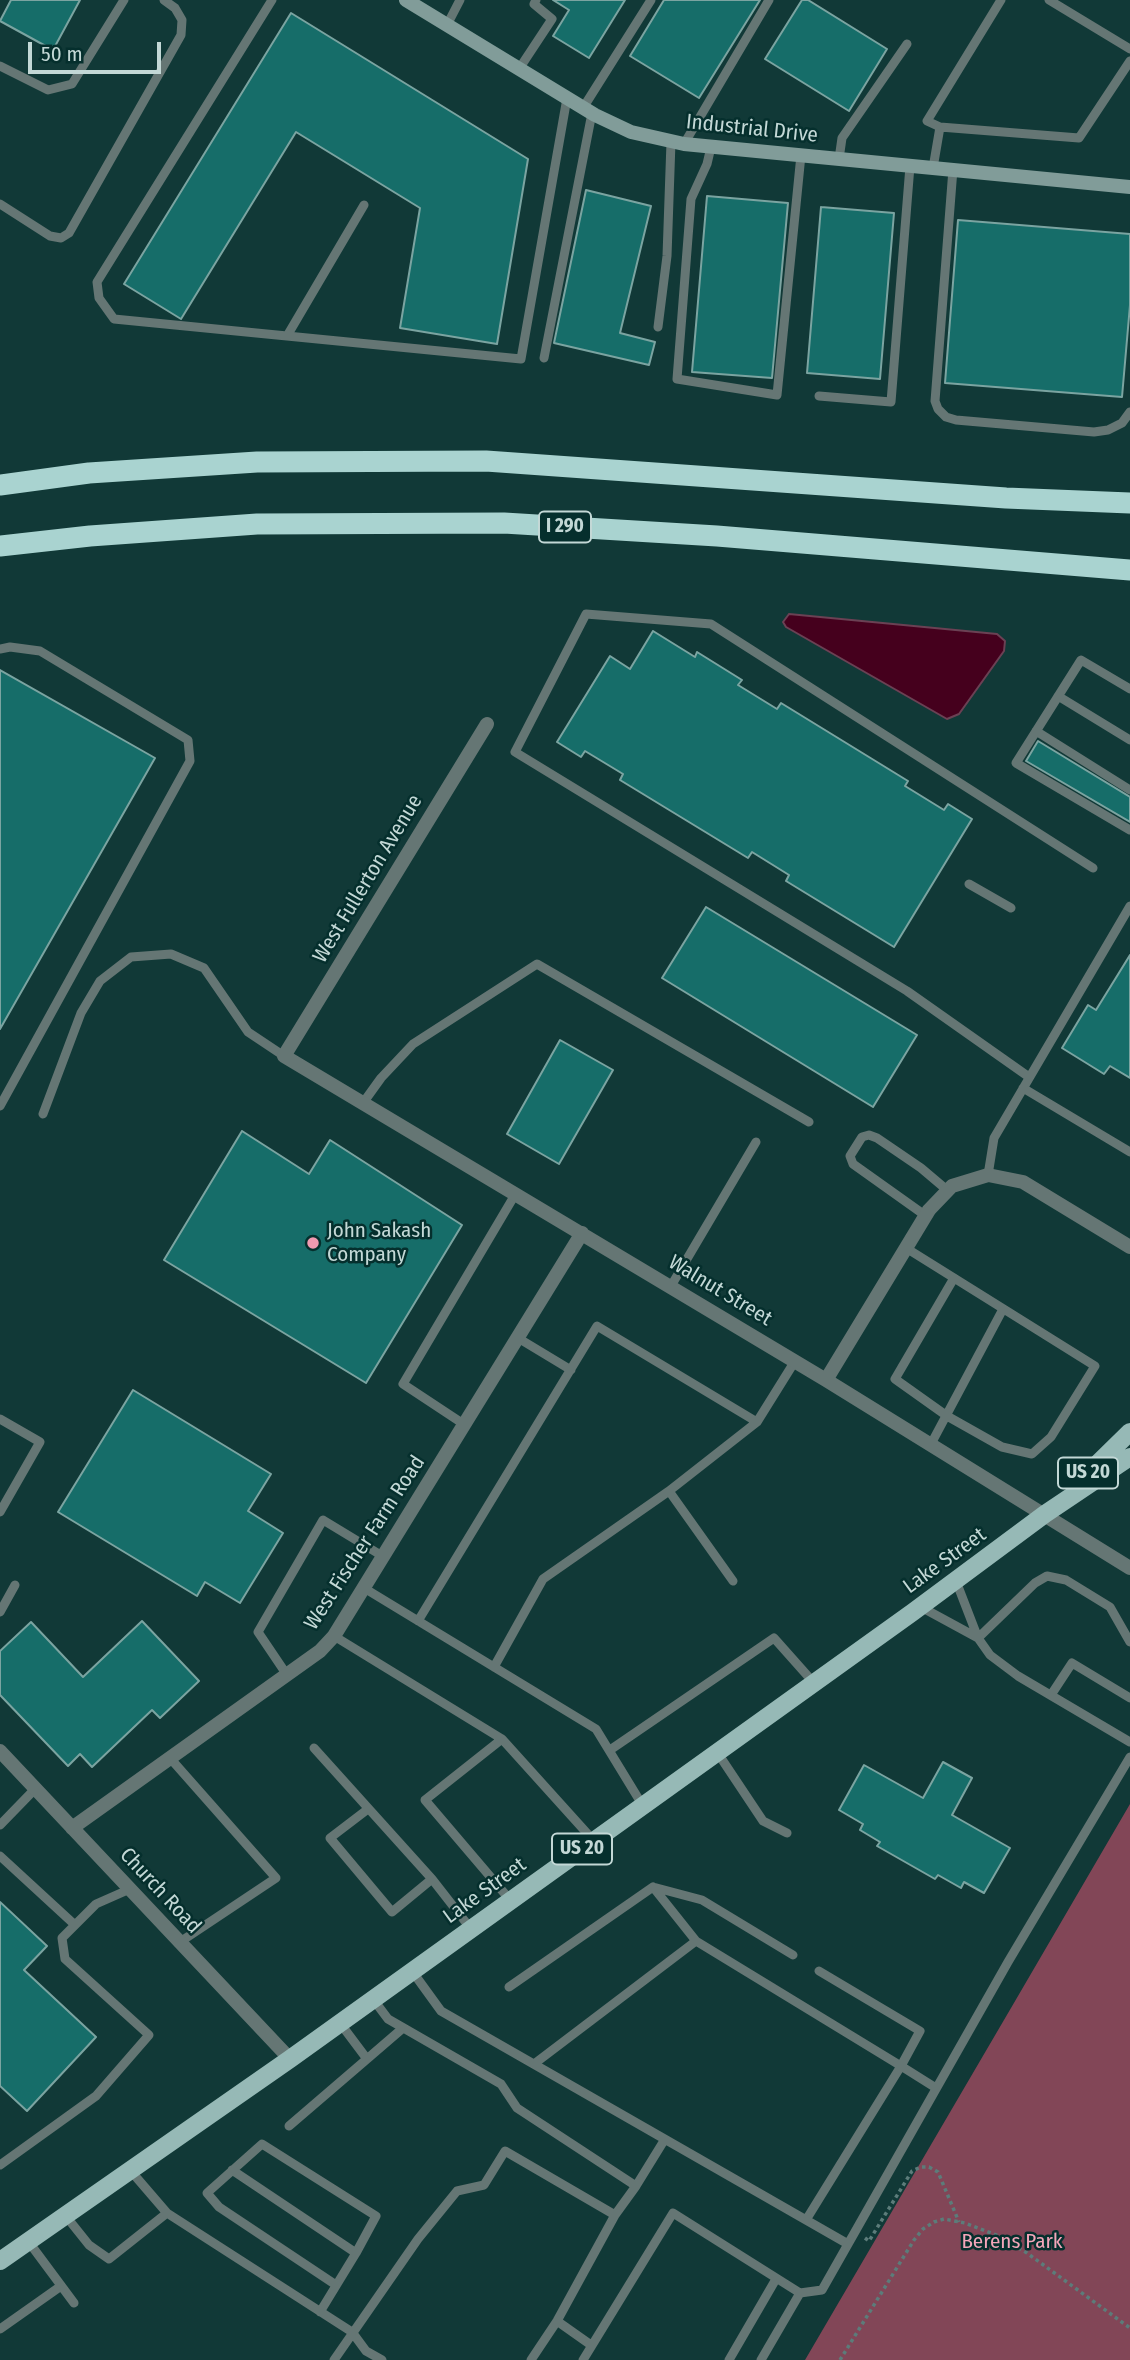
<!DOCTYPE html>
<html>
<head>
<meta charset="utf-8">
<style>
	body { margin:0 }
	#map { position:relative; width:1130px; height:2360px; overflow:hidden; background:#113937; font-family:"Fira Sans Condensed",sans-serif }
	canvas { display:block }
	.scale { position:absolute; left:28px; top:42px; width:133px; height:32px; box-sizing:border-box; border:4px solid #c3d8d6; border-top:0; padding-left:9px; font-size:21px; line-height:24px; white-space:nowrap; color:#c3d8d6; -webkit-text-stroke:5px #052f2d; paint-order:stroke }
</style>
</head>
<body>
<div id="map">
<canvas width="1130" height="2360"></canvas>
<div class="scale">50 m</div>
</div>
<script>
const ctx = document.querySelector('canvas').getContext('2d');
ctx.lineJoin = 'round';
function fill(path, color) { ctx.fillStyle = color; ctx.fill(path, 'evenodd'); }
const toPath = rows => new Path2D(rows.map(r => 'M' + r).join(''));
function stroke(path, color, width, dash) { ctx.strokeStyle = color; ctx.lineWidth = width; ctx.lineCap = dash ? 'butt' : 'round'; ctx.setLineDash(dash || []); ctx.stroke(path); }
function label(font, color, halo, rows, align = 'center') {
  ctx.font = font + ' "Fira Sans Condensed",sans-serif'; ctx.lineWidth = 5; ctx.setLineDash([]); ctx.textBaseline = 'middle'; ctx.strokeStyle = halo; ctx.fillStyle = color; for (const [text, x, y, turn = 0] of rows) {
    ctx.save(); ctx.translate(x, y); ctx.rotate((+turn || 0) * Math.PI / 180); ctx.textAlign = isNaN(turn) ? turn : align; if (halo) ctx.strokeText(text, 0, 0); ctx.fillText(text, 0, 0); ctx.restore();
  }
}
fill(toPath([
	[1130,1804,1130,2360,805,2360,1011,2008]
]), '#824657');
const water = toPath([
	[789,614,997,634,1005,641,1004,651,959,714,947,719,786,627,783,622,789,614]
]);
fill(water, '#45001d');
stroke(water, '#6b4154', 2);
const building = toPath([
	[11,0,80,0,53,50,0,21,11,0],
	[553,0,625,0,589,58,553,36,569,10,553,0],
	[664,0,760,0,699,98,630,56,664,0],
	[802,0,808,0,887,49,849,111,765,59,802,0],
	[291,13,528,159,497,344,400,328,420,208,296,132,181,319,124,284,291,13],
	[586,190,651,206,620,333,655,342,649,365,554,343,586,190],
	[707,196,788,203,772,378,692,372,707,196],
	[821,207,894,213,880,379,807,373,821,207],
	[958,220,1130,234,1130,305,1122,397,945,383,958,220],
	[653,631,695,657,697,652,742,680,738,685,777,709,781,703,908,781,905,786,944,810,948,804,972,819,894,947,786,881,789,875,752,852,748,858,620,780,623,774,585,751,581,757,557,742,610,656,630,669,653,631],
	[0,670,155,758,0,1029,0,670],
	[1038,741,1130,797,1130,822,1026,761,1038,741],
	[706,907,917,1035,873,1107,662,978,706,907],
	[1130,955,1130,1078,1110,1066,1104,1074,1062,1048,1088,1005,1096,1010,1130,955],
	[560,1040,613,1070,559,1164,507,1134,560,1040],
	[242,1131,309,1174,330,1140,462,1225,366,1383,164,1260,242,1131],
	[133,1390,271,1474,248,1511,283,1533,240,1603,205,1582,197,1596,58,1512,133,1390],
	[142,1621,199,1681,160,1718,152,1710,92,1767,80,1754,68,1766,0,1695,0,1651,31,1622,83,1677,142,1621],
	[943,1762,972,1778,952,1815,1010,1848,984,1893,964,1882,961,1888,938,1875,935,1879,877,1846,880,1842,860,1830,863,1824,839,1810,864,1765,923,1798,943,1762],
	[0,1902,47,1946,24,1970,96,2037,27,2111,0,2086,0,1902]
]);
fill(building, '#166d69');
stroke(building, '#7ba4a1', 2);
stroke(toPath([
	[865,2238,869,2241,912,2171,921,2167,929,2167,938,2172,959,2222],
	[840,2360,914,2240,923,2229,934,2222,944,2219,965,2223,999,2236,1027,2253,1130,2328]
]), '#5c7c7a', 3.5, [3.5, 3.5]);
stroke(toPath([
	[272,0,97,282,99,298,114,319,521,359,567,98],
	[1001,0,927,121,940,127,1079,138,1130,61],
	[1049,0,1130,49],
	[447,25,460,0],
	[0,66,48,90,72,84,124,0],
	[519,69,552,19,534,4,536,0],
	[583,108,651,0],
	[684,144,769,0],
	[711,147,707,164,691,199,677,379,777,395,801,155],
	[839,159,842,138,907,44],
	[933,168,940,127],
	[953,169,935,401,938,409,946,417,956,420,1094,432,1108,430,1122,423,1130,412],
	[0,204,50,236,61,238,69,233,181,35,182,20,175,8,164,0],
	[658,327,667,256,671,142],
	[287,336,364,205],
	[544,358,592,113],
	[819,396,891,402,910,166],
	[0,649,10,647,40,651,188,740,190,761,0,1106],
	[1130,689,1081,660,1016,763,1130,830],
	[1058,696,1130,740],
	[1036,731,1130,790],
	[969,884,1011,908],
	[1029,1077,907,991,515,752,586,614,711,624,1093,868],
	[1023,1088,1130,1152],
	[363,1103,381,1078,413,1044,537,964,809,1122],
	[43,1114,81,1013,100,981,131,957,171,954,204,968,248,1032,284,1056],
	[988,1175,994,1138,1130,906],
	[926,1216,853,1164,850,1156,862,1137,869,1135,877,1138,921,1168,947,1190],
	[906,1248,1095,1366,1051,1437,1032,1454,1002,1447,947,1416,895,1379,954,1278],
	[671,1286,756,1142],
	[518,1338,571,1370],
	[0,1419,40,1442,0,1512],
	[465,1425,403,1384,516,1193],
	[931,1444,1003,1309],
	[669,1491,733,1581],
	[956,1581,978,1638,990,1655,1018,1676,1130,1742],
	[364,1588,596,1729,643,1806],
	[921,1607,978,1638],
	[0,1612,15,1585],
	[418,1621,597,1326,757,1422],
	[334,1636,502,1739],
	[978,1638,1035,1583,1047,1576,1066,1580,1110,1607,1130,1642],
	[494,1667,543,1579,669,1491,757,1422,795,1361],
	[287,1675,258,1632,323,1520,384,1557],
	[1051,1695,1072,1663,1130,1698],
	[314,1748,432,1879,471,1929],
	[610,1750,774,1638,814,1683],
	[717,1752,763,1821,787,1833],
	[170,1758,276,1878,180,1942],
	[368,1809,330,1838,392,1912,432,1879],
	[0,1825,35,1789],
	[0,1856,75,1925],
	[653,1887,702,1900,793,1955],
	[511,1901,425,1800,502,1739,594,1841],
	[696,1941,901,2066,806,2220],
	[412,1971,441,2011,848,2244],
	[819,1971,920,2031,901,2066,936,2088],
	[509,1987,653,1887,696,1941,534,2064],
	[373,1999,388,2019,501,2084,517,2108,636,2186,615,2215,557,2321,531,2360],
	[367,2059,403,2028],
	[289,2126,367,2059,340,2023],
	[0,2165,96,2096,149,2035,65,1959,62,1938,96,1904,130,1889],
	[130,2170,167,2213,352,2332,366,2351,382,2360],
	[232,2170,356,2253],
	[636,2186,665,2139],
	[65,2215,89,2245,109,2259,167,2213],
	[28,2241,74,2303],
	[320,2312,356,2253,376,2216,262,2144,207,2193,219,2207,336,2285],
	[557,2321,591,2345],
	[0,2329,61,2286],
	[334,2360,418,2239,457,2191,484,2185,505,2151,615,2215],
	[583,2360,673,2213,800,2293],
	[729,2360,776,2279],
	[761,2360,800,2293,822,2290,1008,1962,1130,1757]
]), '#657674', 9);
stroke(toPath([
	[487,724,284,1056,826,1380,1130,1568],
	[826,1380,929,1210,952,1186,988,1175,1023,1182,1130,1247],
	[0,1751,290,2059],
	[72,1828,320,1651,334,1636,582,1233]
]), '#657674', 14);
stroke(toPath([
	[406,0,595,115,631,132,684,144,1130,187]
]), '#819c99', 14);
stroke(toPath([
	[1081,1480,1130,1432],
	[0,2261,290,2059,913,1612,1045,1514,1130,1457]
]), '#96b9b6', 18);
stroke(toPath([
	[0,485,89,473,257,462,486,461,1006,498,1130,503],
	[0,546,90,536,257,524,504,523,717,536,1130,570]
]), '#a9d3d0', 21);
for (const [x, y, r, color] of [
	[313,1243,7,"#f19ab1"]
]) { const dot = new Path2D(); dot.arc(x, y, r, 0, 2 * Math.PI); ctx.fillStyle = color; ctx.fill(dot); stroke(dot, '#052f2d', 2.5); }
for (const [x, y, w] of [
	[565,527,52],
	[1088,1473,60],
	[582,1849,60]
]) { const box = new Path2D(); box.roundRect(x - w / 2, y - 15.5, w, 31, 5); ctx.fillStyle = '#052f2d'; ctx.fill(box); stroke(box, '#c3d8d6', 2); }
label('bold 19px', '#c3d8d6', null, [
	["I 290",565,527],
	["US 20",1088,1473],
	["US 20",582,1849]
]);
label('21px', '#c3d8d6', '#052f2d', [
	["Industrial Drive",752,129,6],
	["West Fullerton Avenue",368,879,-59],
	["Walnut Street",720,1291,31],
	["West Fischer Farm Road",365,1543,-57],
	["Lake Street",945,1561,-36],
	["Church Road",160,1891,47],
	["Lake Street",485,1891,-36]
]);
label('21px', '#c3d8d6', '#052f2d', [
	["John Sakash",327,1231],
	["Company",327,1255]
], 'left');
label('21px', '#f4a6ba', '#052f2d', [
	["Berens Park",1012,2242]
]);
</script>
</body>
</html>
